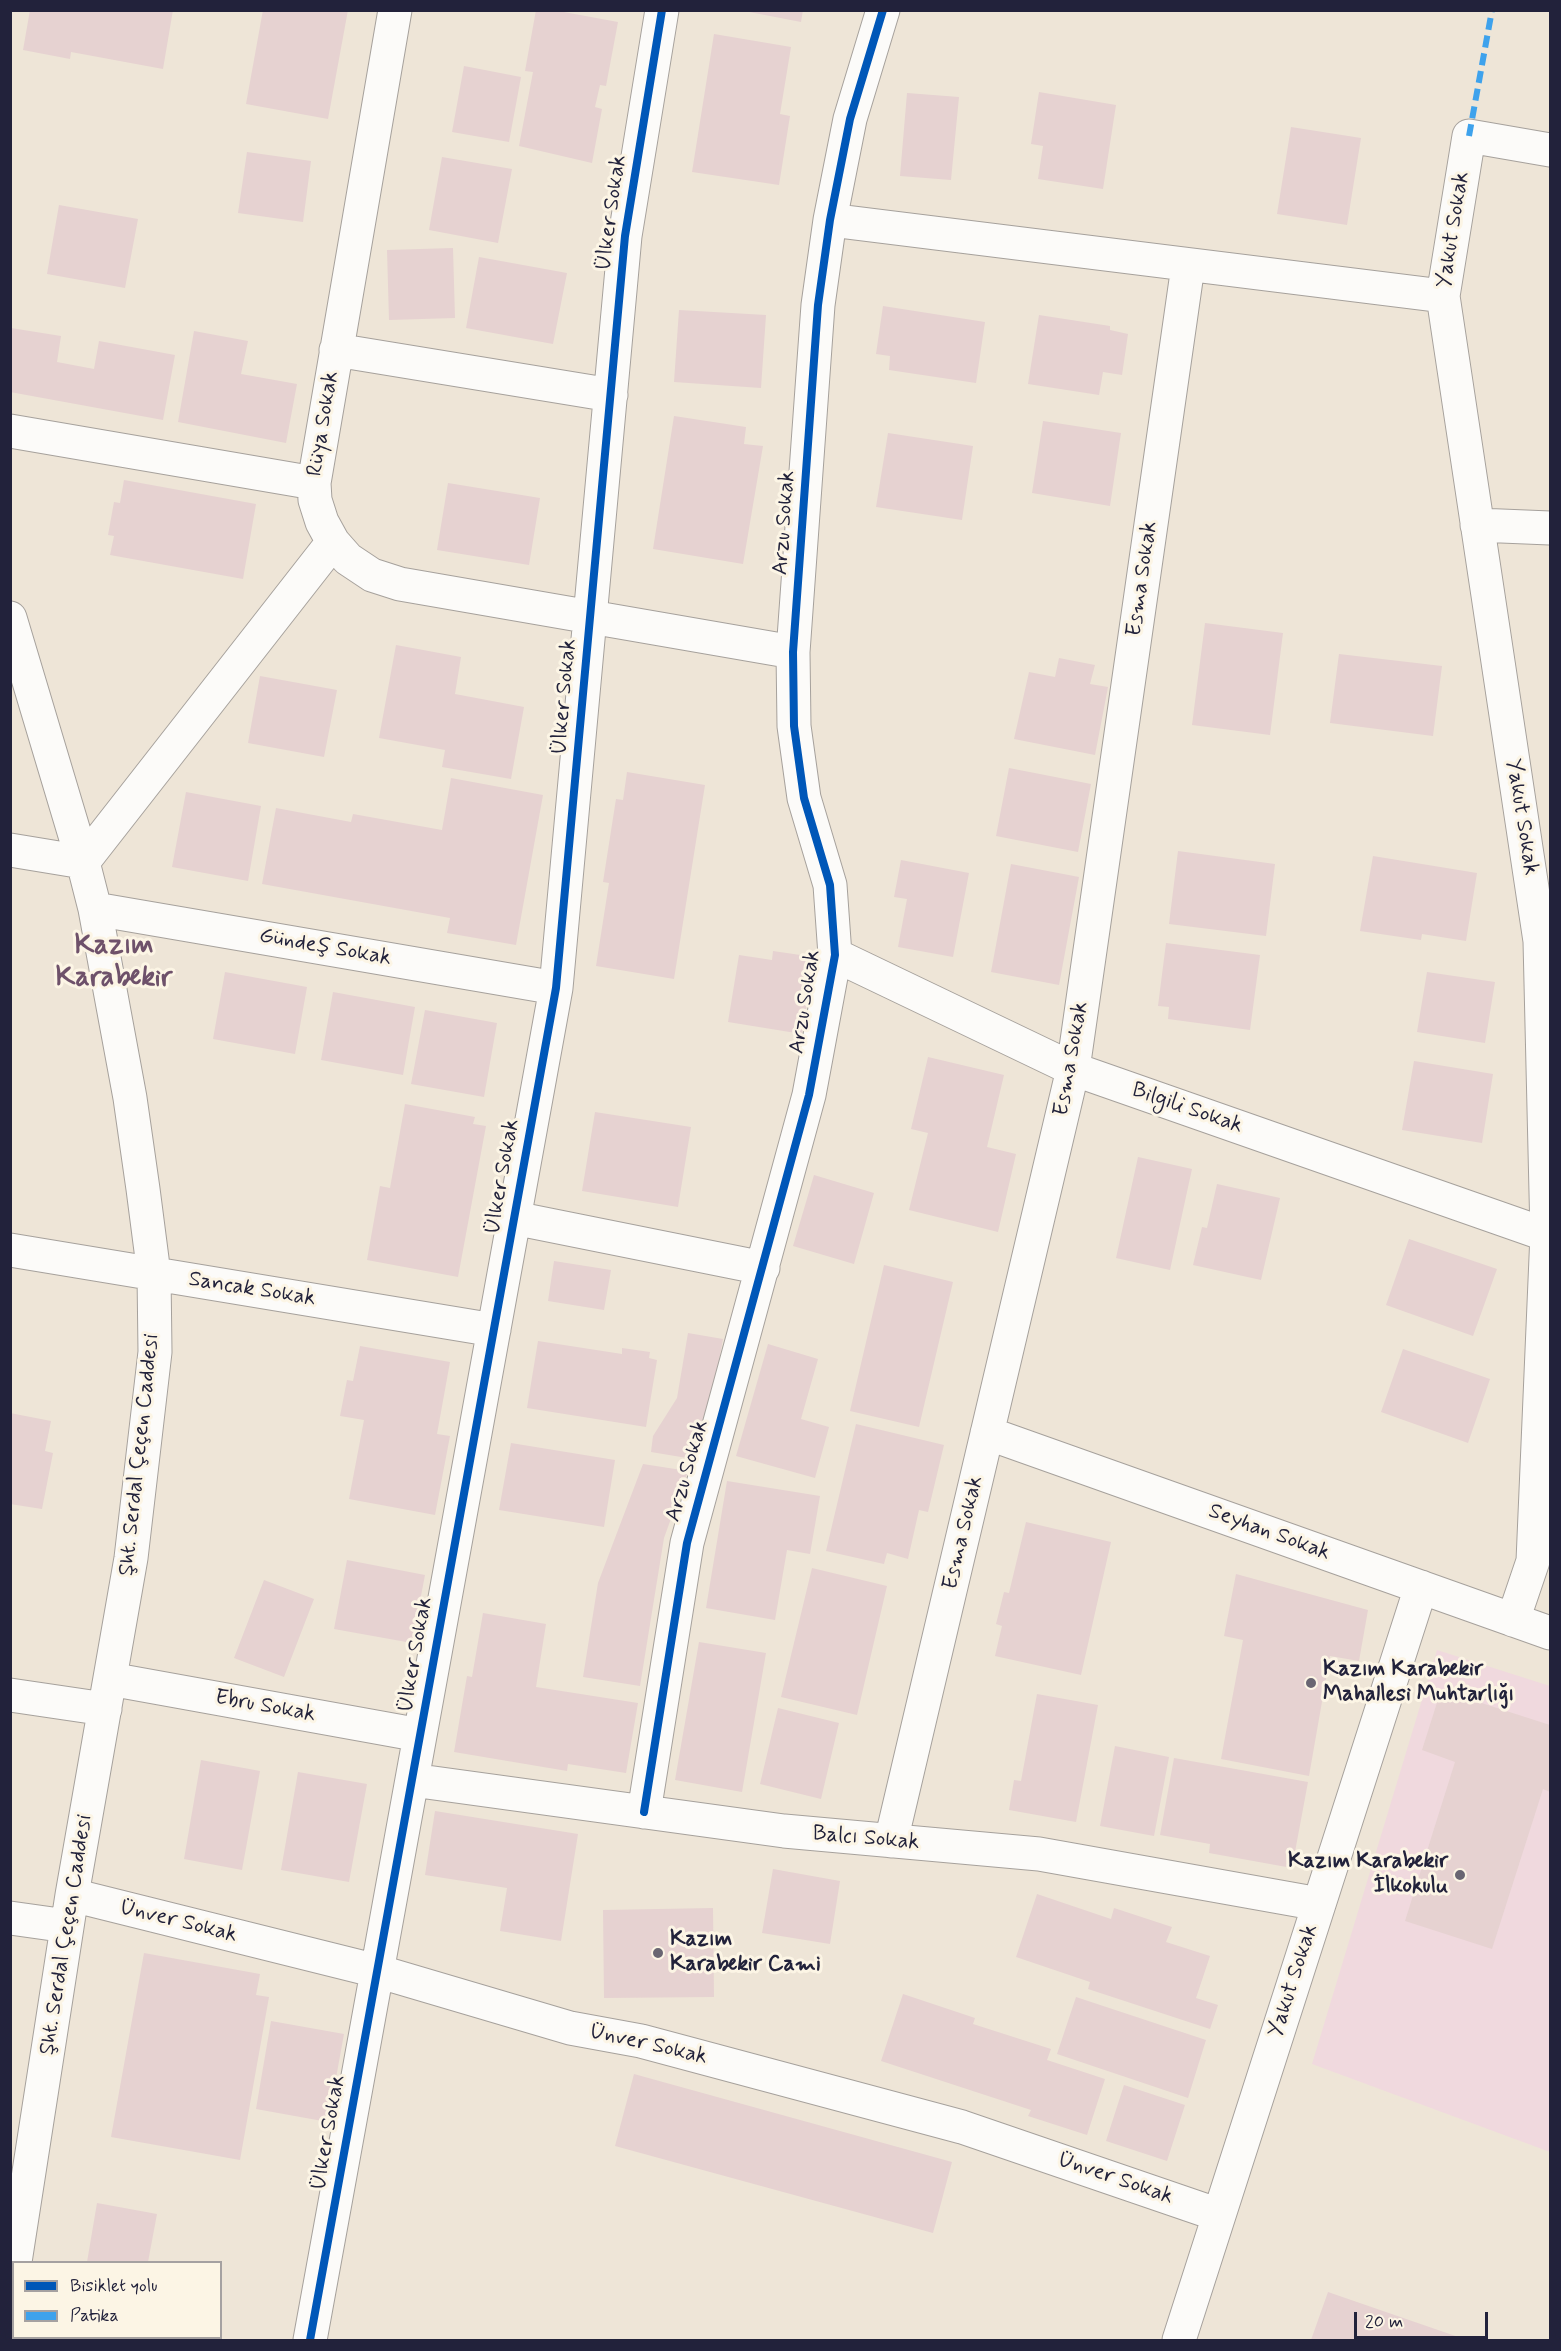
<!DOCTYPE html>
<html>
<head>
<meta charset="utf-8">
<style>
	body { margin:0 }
	#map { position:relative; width:1561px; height:2351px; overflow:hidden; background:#eee5d7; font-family:Mynerve,sans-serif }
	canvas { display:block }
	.frame { position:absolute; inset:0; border:12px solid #22223b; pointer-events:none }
	.legend { position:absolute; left:12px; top:2261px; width:210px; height:78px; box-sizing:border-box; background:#fcf5e5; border:2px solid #a5a1a1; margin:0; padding:8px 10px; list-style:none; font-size:18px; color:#22223b }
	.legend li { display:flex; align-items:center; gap:12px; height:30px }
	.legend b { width:30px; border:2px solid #a5a1a1 }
	.scale { position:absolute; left:1354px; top:2312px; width:134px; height:27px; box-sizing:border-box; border:3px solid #22223b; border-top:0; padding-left:8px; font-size:18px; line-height:21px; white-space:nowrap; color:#22223b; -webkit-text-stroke:4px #fcf5e5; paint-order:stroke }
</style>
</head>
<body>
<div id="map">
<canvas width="1561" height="2351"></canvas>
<div class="frame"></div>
<ul class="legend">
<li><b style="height:8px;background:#0057b8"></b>Bisiklet yolu</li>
<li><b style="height:8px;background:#3ea2ec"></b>Patika</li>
</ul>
<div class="scale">20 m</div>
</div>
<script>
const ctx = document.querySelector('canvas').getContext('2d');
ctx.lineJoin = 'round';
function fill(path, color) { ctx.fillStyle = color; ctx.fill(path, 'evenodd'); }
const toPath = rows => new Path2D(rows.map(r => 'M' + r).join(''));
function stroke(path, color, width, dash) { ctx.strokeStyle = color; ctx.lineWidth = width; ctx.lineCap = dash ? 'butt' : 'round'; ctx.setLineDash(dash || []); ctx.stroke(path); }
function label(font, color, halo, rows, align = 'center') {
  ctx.font = font + ' Mynerve,sans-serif'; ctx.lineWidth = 6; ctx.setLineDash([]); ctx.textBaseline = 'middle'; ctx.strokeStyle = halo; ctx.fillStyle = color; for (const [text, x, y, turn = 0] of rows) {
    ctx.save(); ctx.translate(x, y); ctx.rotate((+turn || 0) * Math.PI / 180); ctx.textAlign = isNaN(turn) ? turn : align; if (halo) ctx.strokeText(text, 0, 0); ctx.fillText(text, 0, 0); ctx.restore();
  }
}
fill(toPath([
	[1437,1650,1550,1686,1550,2152,1312,2064]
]), '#f0d9de');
fill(toPath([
	[30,10,173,10,163,69,71,52,70,59,23,50],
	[263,10,348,10,328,119,246,104],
	[536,10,553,10,618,22,606,86,600,85,595,107,602,109,592,163,519,146,533,72,525,71],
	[739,10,803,10,801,22],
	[714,34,791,47,780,114,790,116,779,185,692,172],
	[464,66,521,77,509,142,452,132],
	[1039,92,1116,105,1103,189,1038,179,1043,146,1031,144],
	[907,93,959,97,951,180,900,176],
	[1291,127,1361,138,1347,225,1277,214],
	[247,152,311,161,303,222,238,213],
	[442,157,512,169,498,243,429,230],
	[59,205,138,219,125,288,47,274],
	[453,248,455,318,389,320,387,250],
	[479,257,567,273,553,344,466,328],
	[883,306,985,322,976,383,889,370,890,356,876,354],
	[679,310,766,315,761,388,674,382],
	[1039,315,1110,326,1110,330,1128,334,1122,375,1103,372,1099,395,1028,384],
	[11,328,61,336,57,362,94,369,99,341,175,355,163,420,10,392],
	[194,331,248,341,241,374,297,384,286,443,178,422],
	[674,416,746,427,744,444,763,446,743,564,653,549],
	[1043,421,1121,433,1110,506,1032,493],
	[888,433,973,446,962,520,876,507],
	[124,480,256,504,243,579,110,555,114,536,108,535,114,502,120,503],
	[448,483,540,498,529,565,437,550],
	[1205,623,1283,633,1270,735,1192,725],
	[396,645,461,657,455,694,524,707,511,779,442,767,445,750,379,738],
	[1339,654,1442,666,1433,736,1330,723],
	[1059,658,1095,665,1090,684,1108,687,1095,755,1014,739,1029,672,1055,677],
	[260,676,337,690,324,757,248,743],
	[1009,768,1091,784,1078,852,996,836],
	[627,772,705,785,674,979,596,966,609,883,603,882,616,799,623,800],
	[451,778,543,795,516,945,447,933,450,918,262,884,276,808,351,822,353,814,442,830],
	[186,792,261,806,248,881,172,867],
	[1178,851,1275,864,1266,936,1169,924],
	[1373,856,1477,873,1466,941,1422,934,1421,940,1360,931],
	[901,860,969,873,953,957,898,947,907,899,894,897],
	[1011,864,1079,877,1059,985,991,972],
	[1166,943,1260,955,1250,1030,1168,1019,1169,1007,1158,1006],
	[773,951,814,957,802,1034,728,1022,739,955,772,960],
	[225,972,307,987,295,1054,213,1039],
	[1427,972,1495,982,1485,1043,1417,1032],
	[333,992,415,1007,403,1075,321,1060],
	[425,1010,497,1023,484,1097,411,1084],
	[928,1057,1004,1075,987,1147,1016,1154,998,1232,909,1210,928,1133,911,1129],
	[1414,1061,1493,1074,1482,1143,1402,1130],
	[405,1104,475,1117,473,1124,486,1126,458,1277,367,1260,380,1186,390,1188],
	[595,1112,691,1127,678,1207,582,1191],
	[1138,1157,1192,1169,1170,1270,1116,1258],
	[814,1175,874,1193,854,1264,793,1246],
	[1217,1184,1280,1198,1261,1280,1193,1265,1202,1227,1207,1228],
	[1409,1239,1497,1269,1473,1336,1386,1305],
	[554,1261,611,1270,604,1310,548,1301],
	[884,1265,953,1282,919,1427,850,1411],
	[688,1333,723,1339,711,1404,693,1459,651,1452,653,1436,677,1398],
	[538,1341,622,1354,622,1348,650,1352,649,1358,657,1360,646,1427,527,1408],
	[768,1344,818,1359,801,1419,829,1427,815,1478,736,1456],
	[360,1346,450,1362,437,1434,450,1436,435,1515,349,1499,364,1420,340,1416,347,1380,353,1381],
	[1403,1349,1490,1379,1468,1443,1381,1412],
	[10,1413,51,1421,45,1451,53,1453,42,1509,10,1504],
	[856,1424,944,1445,928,1512,919,1510,908,1559,887,1553,884,1564,826,1551],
	[511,1443,615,1460,604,1527,499,1510],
	[643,1464,688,1471,664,1538,640,1686,583,1677,598,1583],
	[727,1481,820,1496,810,1554,787,1550,775,1620,706,1608],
	[1026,1522,1111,1542,1081,1675,995,1656,1002,1626,996,1624,1004,1592,1009,1593],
	[347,1560,425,1575,412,1643,334,1629],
	[812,1568,887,1586,857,1715,781,1697],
	[1236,1574,1368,1610,1359,1661,1330,1656,1309,1776,1221,1759,1243,1640,1224,1636],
	[264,1580,314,1599,284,1677,234,1658],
	[483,1613,546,1624,536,1687,638,1703,626,1773,568,1764,567,1771,454,1752,467,1676,472,1677],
	[699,1642,766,1653,742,1792,675,1780],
	[1441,1690,1550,1725,1550,1792,1543,1789,1492,1949,1405,1921,1455,1762,1422,1750],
	[1037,1694,1098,1705,1076,1822,1009,1810,1014,1780,1021,1781],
	[778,1708,839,1723,821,1799,760,1784],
	[1115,1746,1169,1757,1154,1836,1100,1826],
	[1174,1758,1308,1782,1292,1868,1209,1853,1210,1844,1160,1835],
	[201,1760,260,1771,242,1870,184,1859],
	[298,1772,367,1784,349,1882,281,1870],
	[435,1811,578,1834,561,1941,500,1931,507,1888,425,1875],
	[773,1869,840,1881,830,1944,762,1933],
	[1037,1894,1111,1919,1114,1908,1172,1927,1166,1942,1210,1956,1196,1998,1218,2005,1210,2029,1088,1989,1090,1982,1016,1957],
	[713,1908,714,1997,604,1998,603,1910],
	[144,1953,260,1974,256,1995,269,1997,240,2160,111,2137],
	[903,1994,975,2018,973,2024,1051,2049,1047,2060,1105,2079,1087,2135,1028,2116,1031,2110,881,2061],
	[1076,1997,1206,2040,1188,2098,1057,2054],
	[271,2021,344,2034,328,2122,256,2109],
	[634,2074,952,2162,933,2233,615,2146],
	[1124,2085,1185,2105,1167,2161,1106,2141],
	[97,2203,157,2214,148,2262,87,2262],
	[1328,2292,1467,2340,1311,2340]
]), '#e6d2d1');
const minor = toPath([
	[395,10,314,483,315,500,322,522,333,542,348,559,372,575,400,584,793,652],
	[830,220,1443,296],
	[336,350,611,395],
	[10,431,314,483],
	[1477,525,1550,528],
	[10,618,83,862,95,909,130,1098,143,1189,154,1274,155,1352,131,1558,72,1895,15,2262],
	[10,850,83,862,333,542],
	[95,909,556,988],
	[835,955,1073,1069,1550,1236],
	[514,1218,763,1268],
	[10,1250,494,1330],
	[987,1433,1550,1633],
	[1513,1620,1533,1561,1547,1234,1540,941,1443,296,1469,136,1550,150],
	[110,1679,420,1735],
	[10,1695,105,1709],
	[412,1780,784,1831,1039,1854,1319,1904],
	[644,1812,687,1543,809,1095,835,955,830,885,804,798,794,726,793,652,818,305,830,220,850,119,883,10],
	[891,1841,1073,1069,1188,266],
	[72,1895,377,1971,570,2028,641,2041,962,2127,1219,2215],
	[10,1918,67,1926],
	[10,2325,14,2326],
	[72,2338,87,2340],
	[310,2340,556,988,625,236,662,10],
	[1179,2340,1421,1587]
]);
stroke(minor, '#a6a19c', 35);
stroke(minor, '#fcfbf9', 33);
stroke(toPath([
	[1469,136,1492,10]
]), '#3ea2ec', 6, [12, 6]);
stroke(toPath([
	[644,1812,687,1543,809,1095,835,955,830,885,804,798,794,726,793,652,818,305,830,220,850,119,883,10],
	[310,2340,556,988,625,236,662,10]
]), '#0057b8', 8);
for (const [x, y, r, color] of [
	[1311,1683,6,"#696672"],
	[1460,1875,6,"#696672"],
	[658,1953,6,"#696672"]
]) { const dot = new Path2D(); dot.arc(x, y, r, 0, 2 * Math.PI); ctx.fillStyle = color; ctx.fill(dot); stroke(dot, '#fcf5e5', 2); }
label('22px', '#22223b', '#fcf5e5', [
	["Ülker Sokak",612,213,-82],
	["Yakut Sokak",1454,230,-81],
	["Rüya Sokak",324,424,-81],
	["Arzu Sokak",785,523,-86],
	["Esma Sokak",1143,579,-82],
	["Ülker Sokak",565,697,-85],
	["Yakut Sokak",1521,817,81],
	["Gündeş Sokak",325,948,10],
	["Arzu Sokak",806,1002,-81],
	["Esma Sokak",1072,1059,-80],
	["Bilgili Sokak",1187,1109,19],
	["Ülker Sokak",503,1177,-80],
	["Sancak Sokak",252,1290,9],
	["Şht. Serdal Çeçen Caddesi",140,1455,-84],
	["Arzu Sokak",688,1471,-74],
	["Esma Sokak",964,1533,-77],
	["Seyhan Sokak",1269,1533,20],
	["Ülker Sokak",416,1655,-80],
	["Ebru Sokak",265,1707,10],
	["Balcı Sokak",866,1839,5],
	["Ünver Sokak",178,1922,14],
	["Şht. Serdal Çeçen Caddesi",67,1935,-81],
	["Yakut Sokak",1294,1981,-72],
	["Ünver Sokak",648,2045,13],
	["Ülker Sokak",329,2133,-80],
	["Ünver Sokak",1115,2179,19]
]);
label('bold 22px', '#22223b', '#fcf5e5', [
	["Kazım Karabekir",1323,1670],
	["Mahallesi Muhtarlığı",1323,1695],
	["Kazım Karabekir",1448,1862,"right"],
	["İlkokulu",1448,1887,"right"],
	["Kazım",670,1940],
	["Karabekir Cami",670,1965]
], 'left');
label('bold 28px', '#6e516a', '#fcf5e5', [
	["Kazım",114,947],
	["Karabekir",114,979]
]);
</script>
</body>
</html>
